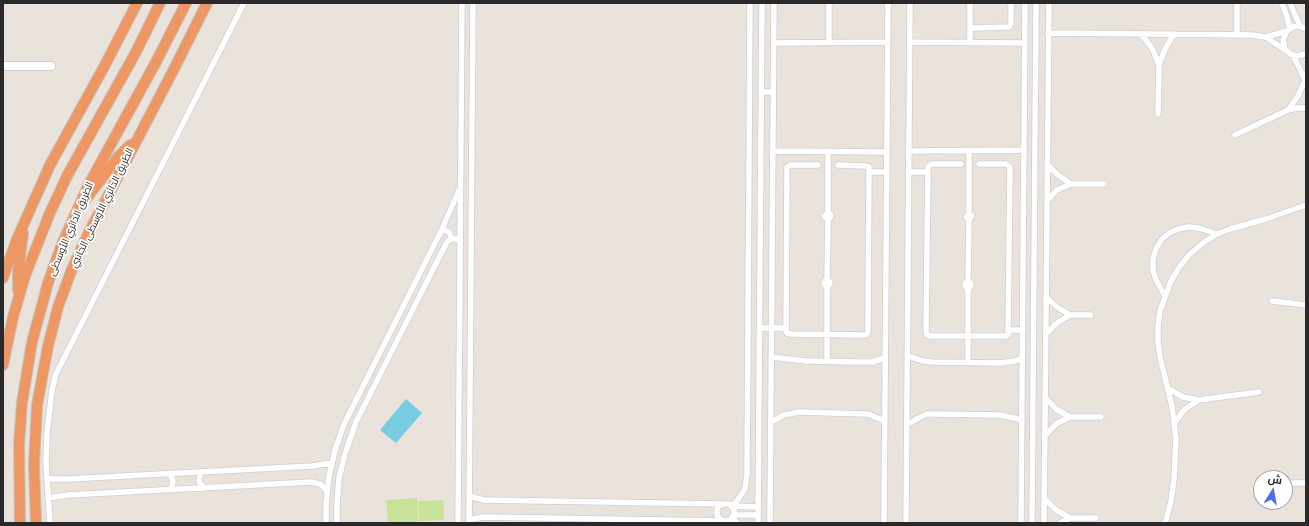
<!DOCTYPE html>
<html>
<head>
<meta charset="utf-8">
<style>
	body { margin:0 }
	#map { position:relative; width:1309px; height:526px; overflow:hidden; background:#eae3dc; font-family:Montserrat,Cairo,sans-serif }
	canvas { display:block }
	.frame { position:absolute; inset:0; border:4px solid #292929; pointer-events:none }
	.north { position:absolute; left:1253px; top:470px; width:40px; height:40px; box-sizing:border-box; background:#fff; border:1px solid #a9a9a9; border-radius:50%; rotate:11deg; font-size:11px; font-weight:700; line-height:16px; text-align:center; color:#292929 }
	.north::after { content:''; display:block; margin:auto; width:14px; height:18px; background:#4a71e9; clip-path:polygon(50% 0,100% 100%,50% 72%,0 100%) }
</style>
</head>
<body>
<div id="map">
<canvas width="1309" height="526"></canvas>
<div class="frame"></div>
<div class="north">ش</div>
</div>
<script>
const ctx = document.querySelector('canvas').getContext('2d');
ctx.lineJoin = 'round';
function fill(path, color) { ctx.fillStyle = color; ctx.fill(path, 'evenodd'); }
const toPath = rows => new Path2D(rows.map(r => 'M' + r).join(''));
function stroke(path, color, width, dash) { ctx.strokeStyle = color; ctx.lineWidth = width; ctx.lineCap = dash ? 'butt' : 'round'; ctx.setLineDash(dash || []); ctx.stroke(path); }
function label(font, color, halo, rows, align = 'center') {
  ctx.font = font + ' Montserrat,Cairo,sans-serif'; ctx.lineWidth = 3.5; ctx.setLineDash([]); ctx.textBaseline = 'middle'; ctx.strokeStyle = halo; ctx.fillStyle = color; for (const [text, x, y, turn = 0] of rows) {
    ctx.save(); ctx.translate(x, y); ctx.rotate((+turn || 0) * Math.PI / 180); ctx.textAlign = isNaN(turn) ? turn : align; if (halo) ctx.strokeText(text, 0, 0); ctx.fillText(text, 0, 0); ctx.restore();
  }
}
fill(toPath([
	[417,498,418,523,388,523,386,500],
	[443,500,444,520,419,521,418,501]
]), '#c8e29a');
fill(toPath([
	[406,399,422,413,396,443,380,430]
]), '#78cde3');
const street = toPath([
	[1237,3,1237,35],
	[1282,3,1287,17,1290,29],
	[1290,3,1300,26],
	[970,28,1009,27,1011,24,1011,3],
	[1306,29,1300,26,1293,27,1287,31,1283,40,1285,49,1290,54,1297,56,1306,54],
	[1048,33,1251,35,1266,37,1287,31],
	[1141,34,1152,48,1159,65],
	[1266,37,1285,50],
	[910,42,1025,43],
	[774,43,888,42],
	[829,43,829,3],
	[970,43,970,3],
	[1293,55,1306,82],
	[761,92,773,92],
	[1288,110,1298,96,1305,80],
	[1158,114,1159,65,1165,49,1174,34],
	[1235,135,1288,110,1297,108,1306,108],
	[773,151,887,152],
	[909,151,1024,150],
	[961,164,931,164,928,167,926,330,927,335,931,336,1006,336,1008,335,1010,168,1009,166,1006,164,979,164],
	[1047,164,1058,175,1071,184],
	[818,165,790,165,787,167,786,331,787,333,791,334,866,335,868,332,869,169,869,167,865,166,838,165],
	[869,172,887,172],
	[909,172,928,172],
	[1047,201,1057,190,1071,184,1104,184],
	[828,213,828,151],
	[969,214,969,151],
	[442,229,449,232,452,239],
	[827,280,828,220,824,216,828,213,831,214,831,216,829,219,828,220],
	'824 283a3 3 0 1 1 6 0a3 3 0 1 1-6 0Z',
	[968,282,969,219,966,217,969,214,972,216,969,219],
	'965 285a3 3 0 1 1 6 0a3 3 0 1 1-6 0Z',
	[1165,296,1156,280,1153,270,1153,259,1156,249,1161,240,1169,233,1178,229,1189,227,1199,228,1217,234],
	[1046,297,1057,307,1070,315,1091,315],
	[1272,301,1306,305],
	[760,328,786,328],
	[1008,330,1023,330],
	[1046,334,1057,323,1070,315],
	[908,356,923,361,932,362,1000,363,1015,361,1022,358],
	[771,357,806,361,854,362,872,362,885,358],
	[827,361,827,286],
	[968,363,968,288],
	[1169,389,1183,397,1199,400,1259,392],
	[1045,397,1056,409,1070,417],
	[771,422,784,415,799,412,868,414,885,421],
	[1175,422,1185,409,1199,400],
	[907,425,920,417,927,414,936,414,1000,415,1022,420],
	[1045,436,1056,424,1070,417,1101,417],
	[202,472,200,475,199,482,204,488],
	[169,474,173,480,172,487,169,490],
	[47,479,68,479,312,466,332,463],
	[1285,483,1306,483],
	[469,496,484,500,723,504],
	[48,498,68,495,311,482,320,484,327,491],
	[1045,499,1056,510,1070,518,1096,518],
	[732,506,737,501,745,489,747,474,750,3],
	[732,506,758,507],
	[734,515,734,509,729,504,723,504,718,507,717,510,717,515,721,520,724,521,730,520,734,515,758,515],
	[732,518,738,523],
	[469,522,473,519,483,517,724,521],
	[50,523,46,462,47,433,52,390,56,374,244,3],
	[326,523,326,504,329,477,335,450,344,424,442,229,459,190],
	[337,523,337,504,339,478,345,454,356,422,446,244,448,241,452,239,457,239,460,241],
	[458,523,462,3],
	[469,523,473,3],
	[758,523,762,3],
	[770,523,774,3],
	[884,523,888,3],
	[906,523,910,3],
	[1021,523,1025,3],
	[1032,523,1036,3],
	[1044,523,1049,3],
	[1060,523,1070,518],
	[1165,523,1171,502,1174,479,1176,439,1172,406,1160,357,1158,342,1158,326,1160,311,1171,281,1180,266,1190,254,1203,243,1217,234,1230,229,1266,219,1306,205]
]);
const secondary = toPath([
	[3,66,51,66]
]);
const highway = toPath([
	[86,199,118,157,130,145],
	[3,278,17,239,50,165,105,65,137,3],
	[18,290,18,273,23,233],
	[3,365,13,317,25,276,49,215,67,176,136,52,160,3],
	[20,523,19,444,22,403,32,342,48,283,62,244,88,186,156,62,186,3],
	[36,523,34,465,37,405,48,346,58,307,72,269,89,232,174,69,207,3]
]);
stroke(street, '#cbceda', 7);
stroke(secondary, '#cbceda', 10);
stroke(highway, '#c3c3c3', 12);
stroke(street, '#fff', 5.5);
stroke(secondary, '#fff', 8);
stroke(highway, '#ef9762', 10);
label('10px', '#292929', '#fff', [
	["الطريق الدائري الأوسطى الجانبي",102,208,-64],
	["الطريق الدائري الأوسطى",71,229,-67]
]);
</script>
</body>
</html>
